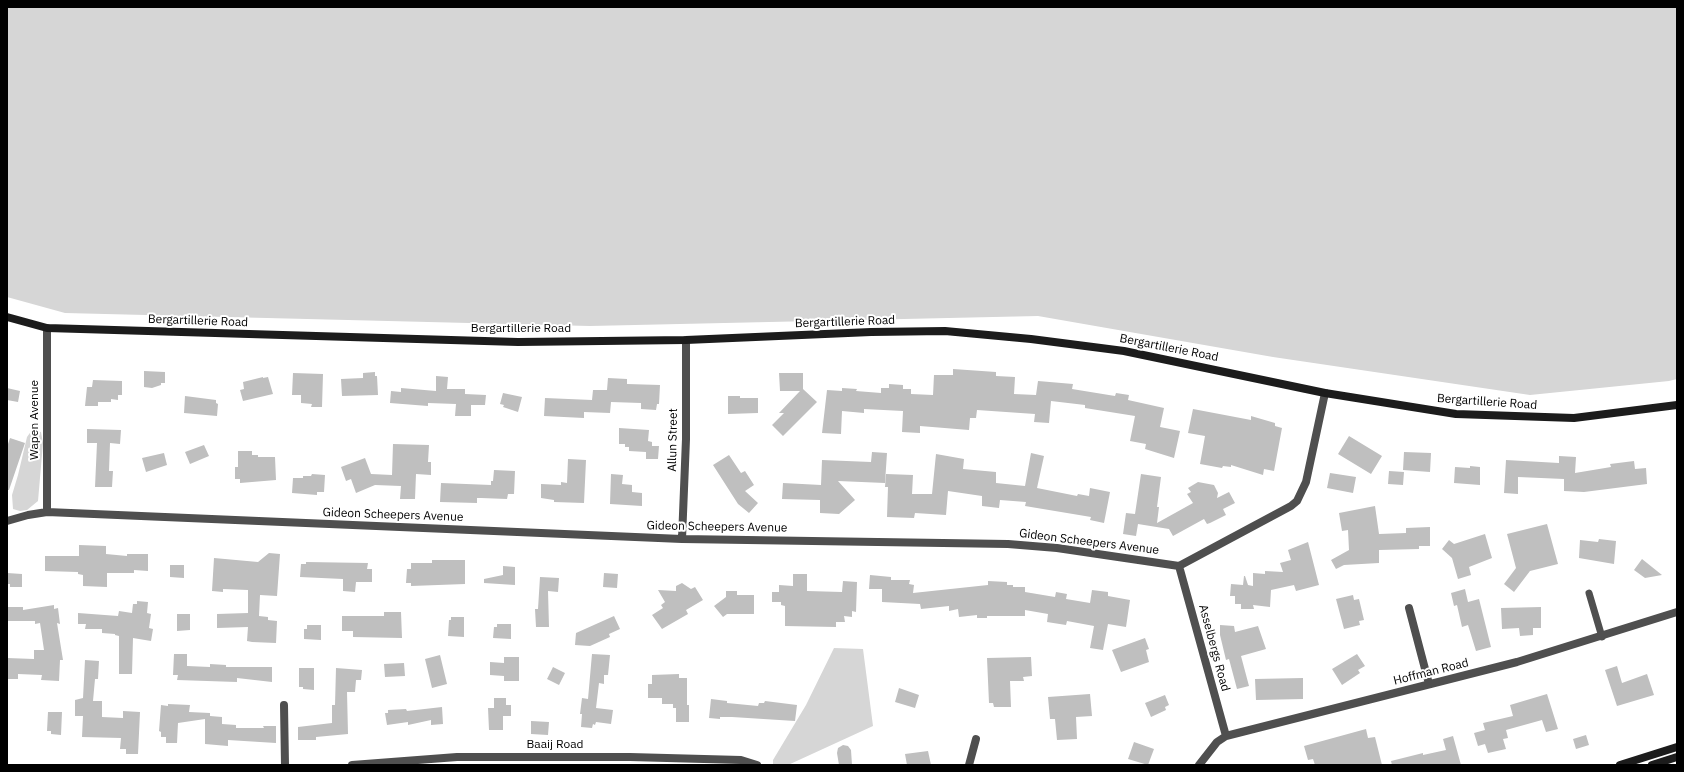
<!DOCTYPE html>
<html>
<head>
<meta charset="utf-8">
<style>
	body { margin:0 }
	#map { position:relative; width:1684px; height:772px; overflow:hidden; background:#fff; font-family:"IBM Plex Sans",sans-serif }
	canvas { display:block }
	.frame { position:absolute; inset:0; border:8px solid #000; pointer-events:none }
</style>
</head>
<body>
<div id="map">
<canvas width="1684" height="772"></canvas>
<div class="frame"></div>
</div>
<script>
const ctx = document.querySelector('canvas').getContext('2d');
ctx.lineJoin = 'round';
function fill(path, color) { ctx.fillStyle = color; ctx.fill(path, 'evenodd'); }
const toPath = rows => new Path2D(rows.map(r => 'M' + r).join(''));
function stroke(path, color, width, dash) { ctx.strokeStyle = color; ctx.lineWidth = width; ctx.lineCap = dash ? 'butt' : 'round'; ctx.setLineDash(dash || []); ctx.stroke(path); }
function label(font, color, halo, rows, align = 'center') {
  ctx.font = font + ' "IBM Plex Sans",sans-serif'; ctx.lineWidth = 4; ctx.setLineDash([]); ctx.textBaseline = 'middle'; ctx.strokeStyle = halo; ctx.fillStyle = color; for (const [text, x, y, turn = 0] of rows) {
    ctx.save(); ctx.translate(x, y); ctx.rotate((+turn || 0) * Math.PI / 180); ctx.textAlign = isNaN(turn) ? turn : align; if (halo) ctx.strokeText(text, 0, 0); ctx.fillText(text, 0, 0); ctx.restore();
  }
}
fill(toPath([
	[7,7,1677,7,1677,379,1669,381,1530,395,1273,357,1038,316,590,326,65,313,7,297],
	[32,430,41,432,43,443,38,501,27,510,20,511,13,509,12,495,18,475,27,437],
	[834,648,863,649,873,726,788,765,773,765,773,760,806,705]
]), '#d6d6d6');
fill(toPath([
	[953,369,996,372,996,376,1015,377,1014,394,1036,395,1038,381,1073,384,1072,389,1115,396,1116,393,1129,395,1128,400,1164,408,1160,427,1180,431,1174,458,1145,449,1146,444,1130,441,1135,416,1085,408,1085,405,1051,401,1049,423,1034,422,1035,414,977,410,976,418,970,418,969,430,920,426,920,433,902,432,903,411,864,409,864,413,842,411,841,434,822,433,827,390,842,391,842,388,857,389,856,391,881,393,881,388,889,388,889,384,903,385,903,389,911,389,911,394,933,395,934,375,953,375],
	[144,371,165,372,165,383,161,383,161,385,152,388,144,387],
	[375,372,375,376,377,376,378,395,342,396,341,379,363,378,363,373],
	[293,373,323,374,322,407,311,407,312,404,301,403,301,395,292,395],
	[779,373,803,373,803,389,817,402,783,436,772,425,784,413,779,413,800,391,780,391],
	[436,376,448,377,447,389,465,389,465,394,486,395,485,405,471,405,471,416,455,416,456,404,428,403,428,406,390,403,391,391,401,392,401,388,436,391],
	[263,377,263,378,268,377,273,394,243,401,240,390,244,389,243,382],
	[608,378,627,379,627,384,660,385,659,404,657,404,656,410,641,409,641,403,611,402,610,413,584,412,584,418,544,416,545,398,592,400,593,390,607,390],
	[93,380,122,381,122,395,118,395,118,400,111,399,111,402,98,402,98,406,85,406,87,387,92,387],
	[7,388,20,391,18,402,7,400],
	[503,393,522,397,518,412,503,407,504,405,500,404],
	[185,396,216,400,216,403,218,404,217,416,184,413],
	[728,396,740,396,740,398,758,398,758,413,728,414],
	[1193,409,1251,420,1251,416,1275,423,1275,426,1282,428,1274,471,1264,469,1263,475,1231,465,1231,467,1223,466,1222,468,1200,464,1205,436,1188,433],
	[619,428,649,430,648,441,652,442,652,446,659,446,658,459,646,459,646,452,629,451,629,447,625,447,625,444,619,444],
	[87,429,121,430,120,444,110,443,109,471,113,471,112,487,95,487,97,443,87,443],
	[1349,436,1382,456,1371,474,1338,454],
	[10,438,25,443,9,490,7,490,7,447],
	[393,444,429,445,428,462,431,462,431,475,416,474,415,499,400,499,401,486,375,485,356,493,351,479,346,481,341,467,365,458,371,474,392,475],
	[204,445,209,456,190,464,185,452],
	[238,451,252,451,252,455,258,455,258,457,275,457,276,480,240,483,240,479,235,479,235,467,238,467],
	[872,452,887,453,885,483,838,481,855,500,839,514,820,513,820,500,782,499,783,483,821,485,822,460,871,462],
	[1404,452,1431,453,1430,472,1403,470],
	[164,453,167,465,146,472,142,458],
	[1031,453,1044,456,1037,488,1077,496,1078,494,1089,496,1090,488,1110,492,1104,523,1090,520,1091,517,1025,506,1026,502,1000,500,999,508,982,506,982,496,948,491,946,515,915,513,914,518,887,517,888,487,885,487,886,474,913,475,912,494,932,494,936,454,964,459,963,469,996,472,996,483,1025,486],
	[729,455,741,473,745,471,754,485,745,491,758,503,749,513,738,504,713,465],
	[1559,456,1576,457,1575,473,1611,467,1610,464,1634,461,1635,469,1646,468,1647,484,1584,492,1564,491,1564,479,1518,477,1518,494,1504,493,1506,460,1559,463],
	[568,459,586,460,584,503,554,502,554,500,541,498,541,484,561,485,561,482,567,483],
	[1470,466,1480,467,1480,485,1454,483,1455,467,1470,468],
	[494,470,515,471,514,494,508,494,507,499,481,498,477,498,477,503,440,502,441,483,491,485,491,481,493,481],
	[1389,471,1404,472,1403,485,1388,484],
	[1330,473,1356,477,1353,493,1327,488],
	[312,474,325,475,324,492,317,492,317,495,292,493,293,478,303,478,303,476,311,476],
	[611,474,623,475,622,484,632,485,632,492,642,493,642,506,610,504],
	[1141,474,1161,477,1157,507,1159,507,1157,523,1193,503,1187,494,1191,492,1188,488,1198,482,1214,485,1218,493,1217,498,1229,492,1235,503,1223,509,1226,515,1210,523,1207,524,1204,519,1173,536,1169,529,1138,524,1136,536,1123,534,1126,513,1135,514],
	[1375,506,1379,534,1406,533,1406,528,1430,527,1430,546,1419,546,1419,549,1379,550,1379,563,1344,565,1336,569,1331,560,1349,550,1348,530,1342,531,1339,513],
	[1547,524,1558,564,1530,571,1514,592,1504,584,1516,568,1507,534],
	[1485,534,1492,558,1469,567,1471,575,1458,579,1452,558,1442,549,1449,540,1454,544],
	[1599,539,1616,541,1614,564,1579,558,1580,540,1598,542],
	[1308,542,1319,585,1296,591,1294,585,1271,590,1270,607,1253,605,1254,609,1241,609,1241,604,1235,604,1235,596,1230,596,1231,584,1243,585,1244,576,1245,576,1248,585,1253,586,1253,573,1265,574,1265,571,1283,572,1280,563,1291,560,1288,550],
	[79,545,106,546,106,554,127,556,127,554,148,554,148,571,134,570,134,573,107,573,107,587,83,586,83,575,78,574,78,572,45,571,45,556,79,556],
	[269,553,280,554,277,596,260,595,259,616,268,617,268,620,277,621,276,643,252,642,247,641,248,627,217,628,217,614,248,613,248,590,223,589,223,592,212,591,214,558,258,562],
	[1642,559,1662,575,1645,578,1634,570],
	[432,560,465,560,465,584,411,586,411,583,406,583,407,569,411,569,411,563,432,563],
	[306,562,368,563,367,569,372,569,372,582,356,582,355,592,343,591,343,579,300,577,301,564,306,564],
	[170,565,184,565,184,578,170,577],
	[503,566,515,567,515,585,484,583,484,579,503,575],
	[7,573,22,574,22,587,10,587,10,584,7,584],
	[604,573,618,574,617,588,603,587],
	[793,574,807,574,807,591,842,592,843,581,857,582,856,612,852,611,852,617,844,616,845,622,836,622,836,627,785,626,785,606,781,605,781,602,772,602,772,592,779,592,779,585,793,586],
	[870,575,891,577,891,580,910,580,909,584,914,585,913,593,988,585,988,581,1007,582,1007,585,1013,585,1013,587,1025,587,1025,592,1055,597,1056,592,1067,594,1066,599,1090,603,1092,590,1108,592,1108,596,1130,600,1126,627,1108,624,1103,650,1090,648,1094,626,1067,621,1066,625,1047,622,1048,614,1025,610,1025,616,987,616,987,618,977,618,977,615,959,617,958,609,949,611,949,606,921,609,920,604,882,602,882,589,869,589],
	[540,577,559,578,558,592,548,591,549,627,536,627,535,609,538,609],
	[682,583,691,589,695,587,703,600,686,610,688,614,662,629,652,615,663,608,661,605,665,602,658,590,676,591,676,586],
	[1465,589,1468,602,1479,599,1491,647,1476,651,1468,625,1462,627,1457,605,1454,606,1451,593],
	[726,591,737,591,737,595,754,595,754,614,727,614,723,617,714,606,726,597],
	[1353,595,1354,600,1359,599,1364,620,1359,621,1360,625,1344,629,1336,599],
	[137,601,148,602,147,613,151,614,149,628,153,629,151,641,133,638,132,674,119,674,119,636,115,635,115,634,102,633,102,629,85,629,86,624,78,624,78,613,118,616,119,611,132,613,133,604,137,604],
	[54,605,54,609,58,608,60,624,57,623,63,660,60,660,59,681,41,680,42,675,18,674,18,679,7,679,7,658,34,659,34,650,44,650,40,623,35,624,35,621,7,621,7,607,23,607,23,610],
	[1541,607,1541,628,1533,628,1533,635,1520,636,1519,628,1502,629,1501,608],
	[384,612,401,612,402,638,353,637,353,631,342,631,342,616,384,616],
	[177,614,190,614,190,630,177,631],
	[614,616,620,629,609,634,610,637,590,646,575,645,576,633],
	[451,617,464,617,464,637,448,636,449,620,451,620],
	[497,624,511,624,511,639,493,638,494,627,497,627],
	[307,625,321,625,321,640,304,639,304,629,307,629],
	[1220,625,1234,626,1235,632,1258,626,1266,649,1241,656,1249,686,1237,689,1229,659,1226,660,1220,635],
	[1145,638,1149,649,1146,650,1149,662,1121,672,1112,650],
	[174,654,187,654,187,666,210,667,210,664,226,665,226,667,272,667,272,682,237,678,237,682,177,680,178,675,173,675],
	[592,654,610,655,608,675,604,675,604,684,599,683,596,708,613,710,611,724,596,722,595,725,593,724,592,728,581,727,582,714,580,714,582,698,588,699],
	[1357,654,1365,666,1358,670,1360,673,1342,685,1332,669],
	[440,655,447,684,432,688,425,659],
	[504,657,519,657,519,681,504,681,504,676,490,675,490,662,504,663],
	[1031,657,1032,676,1023,677,1024,681,1010,681,1011,707,994,707,993,703,989,703,987,658],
	[85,660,99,661,98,679,95,679,93,701,102,701,102,717,123,718,123,711,140,712,138,754,126,754,126,749,120,749,121,738,82,737,83,716,75,716,75,700,83,698],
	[404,663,405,676,385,677,384,664],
	[1617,666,1622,683,1647,674,1654,695,1617,706,1605,670],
	[553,667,565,673,559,685,547,679],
	[299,668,314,668,314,690,303,689,303,687,299,687],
	[336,668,362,670,361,680,356,680,355,692,347,692,348,734,316,737,316,740,298,740,298,727,332,723,332,705,335,705],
	[679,674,679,678,687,678,687,705,689,705,689,722,676,722,676,708,673,708,673,704,662,704,662,698,648,698,648,684,652,684,652,675],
	[1303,678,1303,699,1256,700,1255,679],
	[899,688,919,695,915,708,895,702],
	[1090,694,1092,716,1076,717,1077,739,1057,740,1055,719,1050,719,1048,697],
	[1547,694,1558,729,1546,732,1542,720,1506,730,1508,738,1503,739,1506,749,1488,753,1485,744,1478,746,1474,733,1485,730,1483,723,1513,716,1510,705],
	[1165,695,1169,705,1165,707,1166,710,1151,717,1145,703],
	[494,698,506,698,506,705,511,705,511,716,503,716,503,730,489,730,488,708,494,708],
	[711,699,727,701,727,703,758,706,759,703,764,703,765,701,797,705,795,721,732,717,720,717,720,719,709,718],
	[168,704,190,705,189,712,210,713,210,716,222,717,222,724,236,725,236,728,264,728,263,726,276,726,276,743,228,740,228,746,205,744,205,719,178,723,177,743,166,743,166,737,161,737,161,732,159,731,161,705,168,706],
	[442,707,443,724,431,725,431,720,408,725,408,722,387,725,385,713,388,713,388,710,406,709,407,711],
	[48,712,62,712,61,735,51,734,51,731,47,731],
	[531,721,549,722,548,735,531,734],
	[1366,729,1368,738,1375,737,1382,765,1315,765,1313,759,1308,760,1304,746],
	[1586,735,1589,745,1576,749,1573,739],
	[1453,736,1461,765,1392,765,1391,761,1423,753,1423,755,1446,750,1443,739],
	[1134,742,1154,749,1148,765,1128,759],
	[843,745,848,746,851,750,852,765,839,765,837,753,838,748],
	[928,751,931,765,907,765,905,754]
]), '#bfbfbf');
stroke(toPath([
	[1589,593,1602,637]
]), '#4f4f4f', 7);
stroke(toPath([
	[47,512,47,328],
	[7,521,28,515,47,512,682,539,1008,544,1057,548,1179,566,1291,506,1297,501,1306,482,1325,393],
	[682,539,686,439,686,340],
	[1179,566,1226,736],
	[1409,608,1429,684],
	[284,705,285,765],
	[352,765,457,757,630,757,741,760,757,765],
	[969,765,976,739],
	[1199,765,1217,742,1226,736,1517,662,1677,612]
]), '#4f4f4f', 8);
stroke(toPath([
	[7,317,47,328,518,342,686,340,871,332,945,331,1031,339,1124,351,1325,393,1456,414,1574,418,1677,405],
	[1620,765,1677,747],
	[1652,765,1677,757]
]), '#1c1c1c', 8);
label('12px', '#000', '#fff', [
	["Bergartillerie Road",198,321,2],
	["Bergartillerie Road",845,322,-2],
	["Bergartillerie Road",521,329],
	["Bergartillerie Road",1169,348,11],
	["Bergartillerie Road",1487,402,4],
	["Wapen Avenue",35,420,-90],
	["Allun Street",673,440,-89],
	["Gideon Scheepers Avenue",393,515,2],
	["Gideon Scheepers Avenue",717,527,1],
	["Gideon Scheepers Avenue",1089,542,7],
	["Asselbergs Road",1214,648,75],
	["Hoffman Road",1431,672,-14],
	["Baaij Road",555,745]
]);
</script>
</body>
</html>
